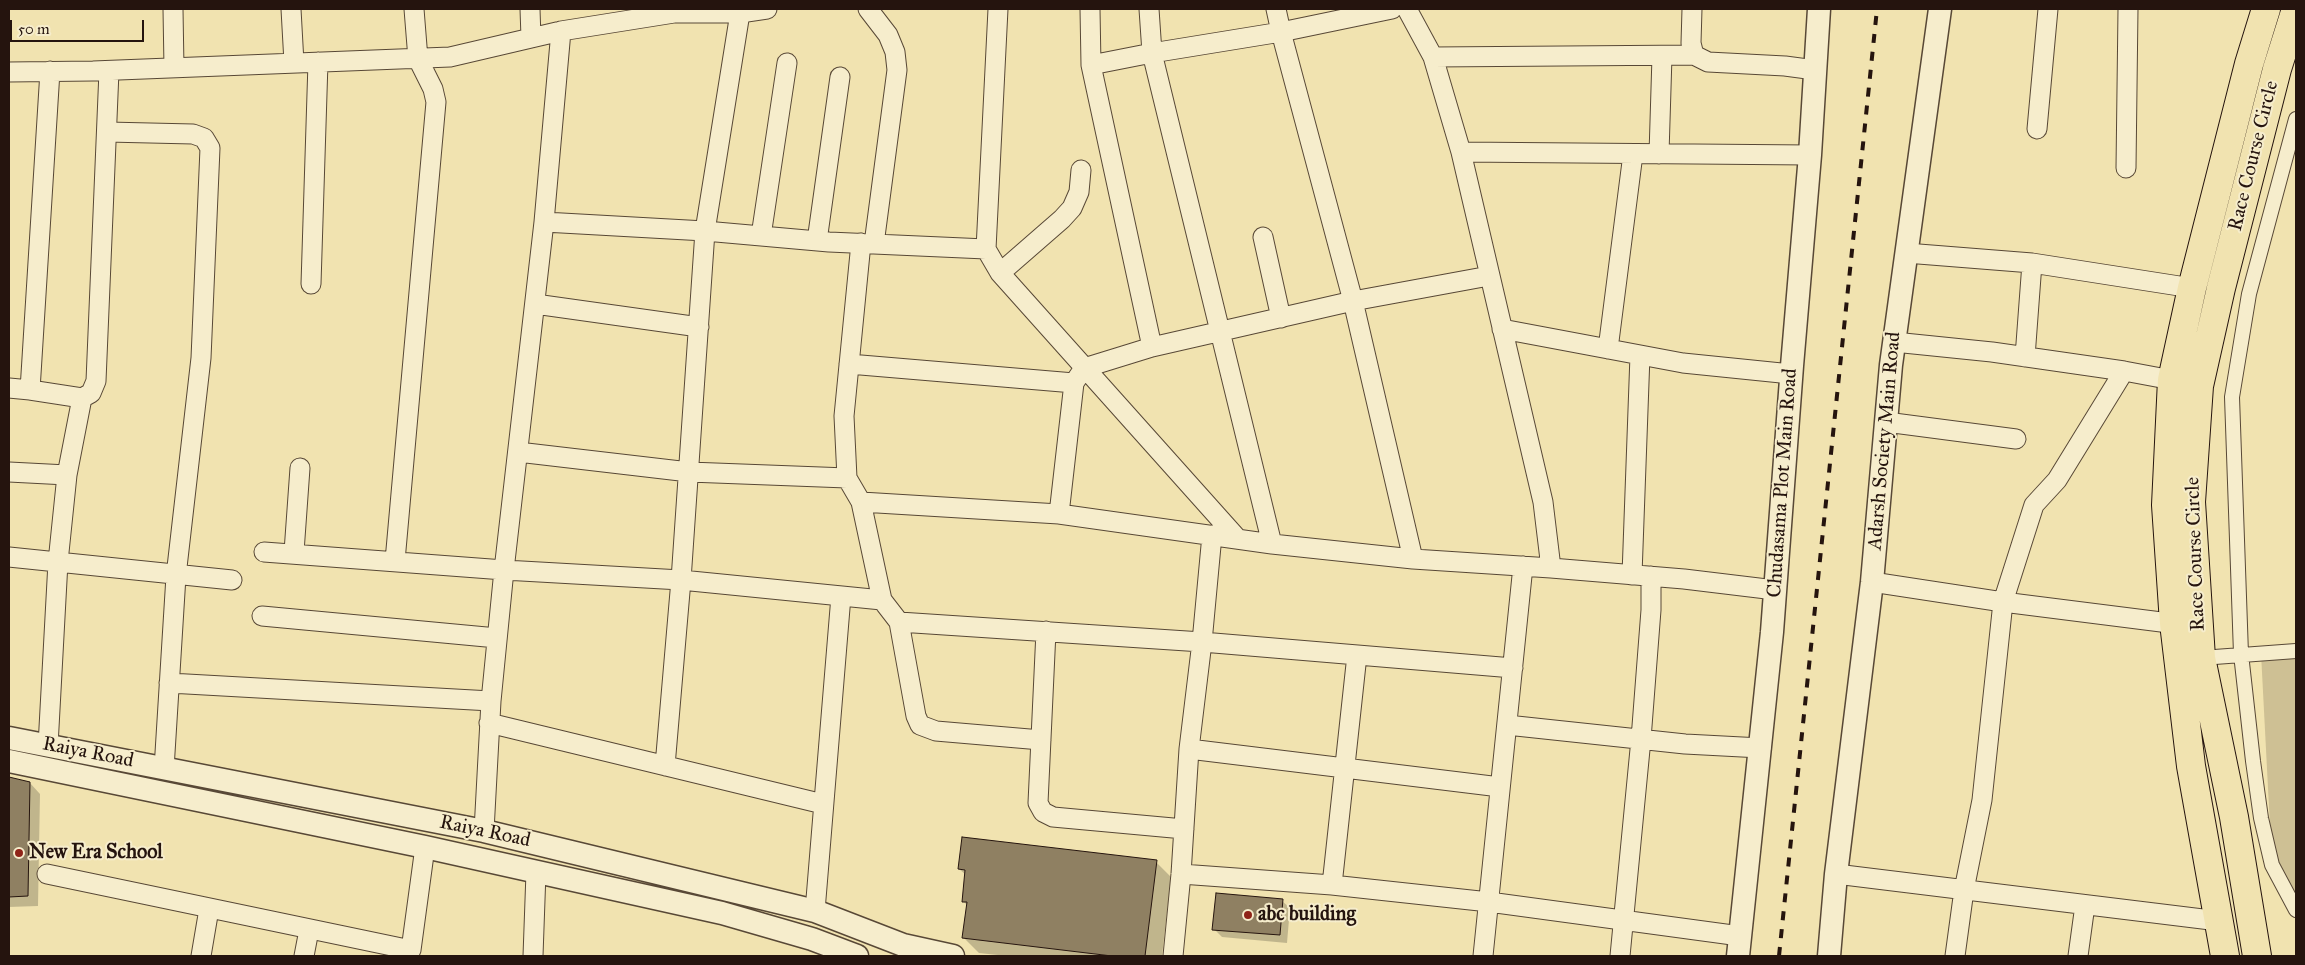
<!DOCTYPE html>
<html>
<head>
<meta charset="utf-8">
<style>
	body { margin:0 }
	#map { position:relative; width:2305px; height:965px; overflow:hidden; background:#f1e3b0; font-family:"IM FELL Great Primer",serif }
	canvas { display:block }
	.frame { position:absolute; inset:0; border:10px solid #25140e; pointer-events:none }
	.scale { position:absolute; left:10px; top:20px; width:134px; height:22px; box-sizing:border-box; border:2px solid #25140e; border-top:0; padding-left:6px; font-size:15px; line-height:18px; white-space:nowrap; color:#25140e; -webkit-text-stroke:4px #f6edcc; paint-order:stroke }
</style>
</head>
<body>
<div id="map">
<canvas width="2305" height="965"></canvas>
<div class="frame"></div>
<div class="scale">50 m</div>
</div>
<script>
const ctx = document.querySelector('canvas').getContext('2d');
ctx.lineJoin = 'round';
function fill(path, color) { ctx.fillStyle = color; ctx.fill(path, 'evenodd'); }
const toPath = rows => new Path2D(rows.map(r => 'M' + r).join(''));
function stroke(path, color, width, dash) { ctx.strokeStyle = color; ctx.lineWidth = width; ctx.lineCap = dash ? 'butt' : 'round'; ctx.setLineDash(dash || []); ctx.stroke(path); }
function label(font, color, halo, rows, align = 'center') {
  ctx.font = font + ' "IM FELL Great Primer",serif'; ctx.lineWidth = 4; ctx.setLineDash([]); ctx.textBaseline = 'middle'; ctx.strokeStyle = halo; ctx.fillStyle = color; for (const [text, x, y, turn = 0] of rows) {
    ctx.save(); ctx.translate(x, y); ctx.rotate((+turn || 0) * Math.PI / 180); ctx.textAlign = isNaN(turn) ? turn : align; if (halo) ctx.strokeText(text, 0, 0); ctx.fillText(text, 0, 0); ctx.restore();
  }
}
fill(toPath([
	[2296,650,2296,901,2272,865,2261,653]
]), '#cec094');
fill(toPath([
	[9,779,30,783,40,794,38,906,9,907],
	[1156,862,1171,877,1162,956,1007,956,979,953,964,938,968,906,963,901,966,875,959,869],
	[1282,901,1290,908,1287,943,1222,937,1214,929]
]), '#0003');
const building = toPath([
	[9,777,30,782,28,896,9,897,9,777],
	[962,837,1157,860,1145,956,1112,956,962,938,967,902,962,902,965,870,958,869,962,837],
	[1216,893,1283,899,1280,935,1212,930,1216,893]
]);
fill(building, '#8f8062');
stroke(building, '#25140e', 1);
const pedestrian = toPath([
	[2296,119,2249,294,2232,397,2241,654,2253,761,2261,818,2272,865,2296,910],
	[2201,658,2296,651]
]);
const minor = toPath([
	[173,9,174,68],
	[291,9,294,63],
	[530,9,531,38],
	[868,9,888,35,895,52,897,70,874,244],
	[998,9,986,249,1000,273,1237,538],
	[1090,9,1091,65,1152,347],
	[1392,9,1281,32,1353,301,1413,559],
	[1407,9,1433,57],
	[1692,9,1691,43,1694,55,1708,62,1785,66,1815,70],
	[740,13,705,231,829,242,986,249],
	[1694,55,1433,57,1461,152,1810,155],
	[1091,65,1152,53,1149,9],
	[9,72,93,71,450,57,561,31,674,13,740,13,767,9],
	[2037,129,2048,9],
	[107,132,193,134,204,138,210,148,201,358,176,576,164,769],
	[1659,154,1662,56],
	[2126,168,2128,9],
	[544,222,705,231,681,580,665,766],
	[761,236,787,63],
	[1263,237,1281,318],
	[817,241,840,77],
	[1906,253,2032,263,2192,288],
	[1000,273,1062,219,1072,208,1079,192,1081,170],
	[311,284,318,62],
	[535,304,699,327],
	[1502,329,1683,363,1791,374],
	[1894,342,1992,352,2124,371,2172,380],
	[1608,349,1633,154],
	[2025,357,2032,263],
	[849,364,1074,383],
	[9,388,30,390,50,71],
	[30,390,82,398,91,393,96,381,109,71],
	[1886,422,2016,439],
	[518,452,689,472,847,478,844,416,861,243],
	[9,472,67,475],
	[847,478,861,502,882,600,899,622,916,716,920,725,936,731,1041,740],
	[861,502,1059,514,1272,544,1413,559,1551,568,1543,502,1461,152],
	[1059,514,1074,383,1084,368,1152,347,1353,301,1489,276],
	[1272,544,1152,53,1281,32,1276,9],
	[264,552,504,570,681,580,882,600],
	[294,552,300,468],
	[9,557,232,580],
	[395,561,436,102,433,89,418,59,414,9],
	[1551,568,1684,579,1775,590],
	[1632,575,1640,355],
	[1872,582,2003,602,2185,625],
	[262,616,497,638],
	[899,622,1202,642,1513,668],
	[1046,631,1038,803,1043,812,1053,817,1184,829],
	[169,683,491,701],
	[489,723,823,804],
	[1507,725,1685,744,1761,748],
	[48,746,58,562,67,475,82,398],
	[1189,749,1500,787],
	[484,831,491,701,504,570,544,222,561,31],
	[47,874,411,950,425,847],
	[1181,874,1332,885,1489,902,1740,936],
	[1836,874,2219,921],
	[1332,885,1357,655],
	[815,911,841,596],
	[201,956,209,909],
	[304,956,309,930],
	[533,956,536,872],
	[1173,956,1181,874,1189,749,1202,642,1212,535],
	[1483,956,1523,566],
	[1620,956,1641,739,1651,610,1651,576],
	[1955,956,1964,890,1982,800,2003,602,2034,505,2057,480,2124,371],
	[2078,956,2085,905]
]);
const tertiary = toPath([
	[9,738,484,831,815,911,903,945,953,956],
	[9,761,425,847,722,913,812,939,857,956],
	[1738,956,1772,632,1792,366,1810,155,1819,9],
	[1829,956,1836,874,1872,582,1891,365,1940,9]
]);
const primary = toPath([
	[2225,956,2191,766,2174,623,2166,505,2172,380,2192,288,2249,64,2266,9],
	[2257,956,2234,817,2201,658,2191,502,2199,386,2221,288,2277,69,2296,9]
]);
stroke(pedestrian, '#584836', 16);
stroke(minor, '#584836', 21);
stroke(tertiary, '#584836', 25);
stroke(primary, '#25140e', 30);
stroke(pedestrian, '#f6edcc', 14);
stroke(minor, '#f6edcc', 19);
stroke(tertiary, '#f6edcc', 22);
stroke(primary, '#f1e3b0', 28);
stroke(toPath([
	[1779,956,1877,9]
]), '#25140e', 4, [9, 9]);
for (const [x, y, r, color] of [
	[19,853,5,"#8f2418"],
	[1248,915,5,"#8f2418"]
]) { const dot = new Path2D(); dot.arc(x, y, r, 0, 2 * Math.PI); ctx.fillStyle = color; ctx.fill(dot); stroke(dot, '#f6edcc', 2); }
label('20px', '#25140e', '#f6edcc', [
	["Race Course Circle",2254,156,-76],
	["Adarsh Society Main Road",1885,441,-85],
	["Chudasama Plot Main Road",1783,483,-86],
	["Race Course Circle",2196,554,-92],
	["Raiya Road",88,753,11],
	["Raiya Road",485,832,12]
]);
label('bold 20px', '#25140e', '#f6edcc', [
	["New Era School",29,853],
	["abc building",1258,915]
], 'left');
</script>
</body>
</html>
